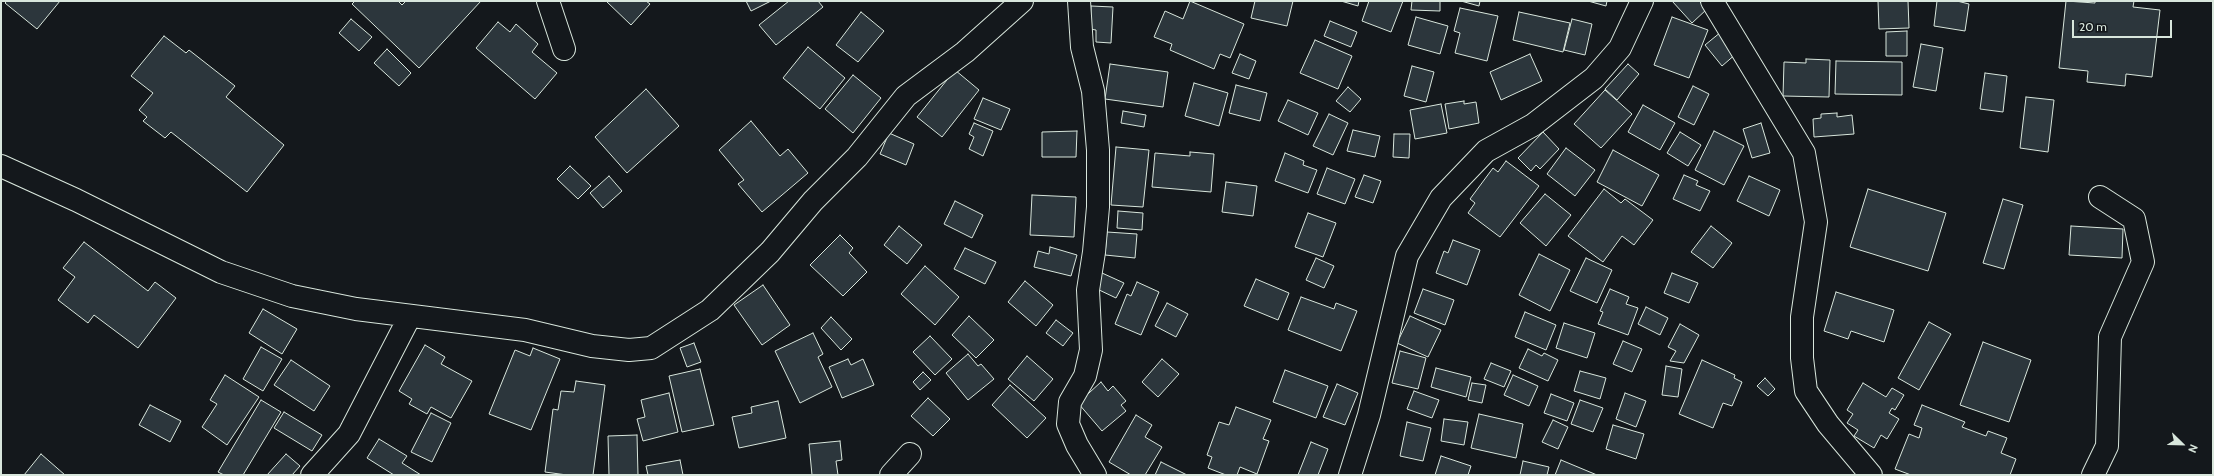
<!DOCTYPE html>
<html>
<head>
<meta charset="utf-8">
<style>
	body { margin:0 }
	#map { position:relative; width:2214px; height:476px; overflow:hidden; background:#14181c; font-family:Cabin,sans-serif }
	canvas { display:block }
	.frame { position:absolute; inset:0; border:2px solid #d8e6dc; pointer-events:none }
	.north { position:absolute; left:2162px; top:424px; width:40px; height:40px; -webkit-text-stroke:3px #14181c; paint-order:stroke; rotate:113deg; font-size:11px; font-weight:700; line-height:16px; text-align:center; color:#d8e6dc }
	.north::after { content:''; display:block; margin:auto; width:14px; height:18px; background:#d8e6dc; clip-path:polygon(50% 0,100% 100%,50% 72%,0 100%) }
	.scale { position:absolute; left:2072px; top:20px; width:100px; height:18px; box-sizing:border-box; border:2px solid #d8e6dc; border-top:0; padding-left:5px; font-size:12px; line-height:14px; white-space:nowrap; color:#d8e6dc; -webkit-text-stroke:3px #14181c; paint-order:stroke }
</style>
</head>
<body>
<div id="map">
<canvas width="2214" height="476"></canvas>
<div class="frame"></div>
<div class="north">N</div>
<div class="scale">20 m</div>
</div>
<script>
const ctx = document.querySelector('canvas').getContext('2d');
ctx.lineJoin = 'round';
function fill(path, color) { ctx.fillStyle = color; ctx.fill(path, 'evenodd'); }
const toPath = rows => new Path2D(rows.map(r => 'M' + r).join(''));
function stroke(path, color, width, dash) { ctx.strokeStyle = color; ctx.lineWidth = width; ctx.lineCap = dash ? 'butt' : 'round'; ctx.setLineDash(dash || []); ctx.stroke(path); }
const building = toPath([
	[7,1,60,1,37,29,5,3,7,1],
	[355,1,398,1,402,5,406,1,481,1,419,68,352,4,355,1],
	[606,1,646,1,650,4,631,25,606,1],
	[746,1,771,1,751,11,746,1],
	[789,1,818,1,823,7,776,45,759,25,789,1],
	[1190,1,1244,24,1230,58,1220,54,1214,69,1170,50,1172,44,1154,37,1165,11,1183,19,1190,1],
	[1255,1,1293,1,1287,26,1251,18,1255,1],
	[1341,1,1359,1,1358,6,1341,1],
	[1369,1,1403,1,1391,32,1362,21,1369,1],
	[1412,1,1440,1,1440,11,1411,10,1412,1],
	[1461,1,1480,1,1479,6,1461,1],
	[1588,1,1607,1,1606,6,1588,1],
	[1672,1,1699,1,1707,9,1692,23,1672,1],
	[1878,1,1908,1,1909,28,1879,29,1878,1],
	[1937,1,1957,1,1969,4,1965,31,1934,26,1937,1],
	[2066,1,2095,3,2095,1,2134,1,2133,7,2160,10,2152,77,2126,74,2125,86,2087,82,2088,71,2059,68,2066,1],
	[1091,6,1113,7,1111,43,1096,42,1096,30,1090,29,1091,6],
	[1460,8,1498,16,1487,61,1455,53,1460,33,1454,31,1460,8],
	[861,12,884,31,858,62,836,45,861,12],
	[1519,12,1570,23,1563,52,1513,40,1519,12],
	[1416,17,1448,26,1440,54,1408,45,1416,17],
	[1672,17,1708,30,1689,78,1654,65,1672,17],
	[351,19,372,37,359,51,339,33,351,19],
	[1572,19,1592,24,1585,55,1564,50,1572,19],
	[1330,21,1357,32,1351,47,1324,36,1330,21],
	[498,22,510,32,516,24,538,44,532,52,557,73,535,99,476,48,498,22],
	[1907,31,1907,56,1886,56,1886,32,1907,31],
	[1721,32,1737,53,1722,66,1705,45,1721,32],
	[164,36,186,53,189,50,235,86,226,97,284,145,247,192,171,132,165,138,143,121,147,117,139,110,153,93,131,76,164,36],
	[1315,40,1352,56,1338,89,1300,73,1315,40],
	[1921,44,1943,48,1936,91,1913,87,1921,44],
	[808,47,845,78,820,109,783,78,808,47],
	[387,49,411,73,399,86,374,63,387,49],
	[1240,54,1256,61,1249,79,1232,73,1240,54],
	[1530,54,1542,81,1501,100,1490,72,1530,54],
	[1806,59,1830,60,1829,97,1783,96,1784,62,1806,63,1806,59],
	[1836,61,1902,62,1902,95,1835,94,1836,61],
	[1110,64,1168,72,1163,107,1105,99,1110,64],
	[1628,64,1639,74,1617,100,1605,89,1628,64],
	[1412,66,1434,72,1426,102,1404,96,1412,66],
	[955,70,979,90,942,137,917,117,955,70],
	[1985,73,2007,76,2003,112,1980,109,1985,73],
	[853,75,881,98,853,133,825,109,853,75],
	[1194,83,1228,93,1219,126,1185,116,1194,83],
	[1236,85,1267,93,1260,121,1229,113,1236,85],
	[1693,86,1709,94,1694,125,1678,117,1693,86],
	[1348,87,1361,99,1350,112,1336,101,1348,87],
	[646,89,679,126,627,173,595,137,646,89],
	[1605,90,1632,114,1601,148,1574,124,1605,90],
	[2026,97,2054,100,2048,152,2020,148,2026,97],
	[983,98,1010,109,1001,130,974,119,983,98],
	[1288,100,1318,113,1308,135,1278,121,1288,100],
	[1464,101,1464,104,1476,102,1479,123,1449,129,1445,104,1464,101],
	[1441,104,1447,133,1415,139,1410,110,1441,104],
	[1643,105,1675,123,1660,150,1628,132,1643,105],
	[1123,111,1146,115,1144,127,1121,123,1123,111],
	[1837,113,1837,117,1852,115,1854,134,1814,137,1813,119,1821,118,1821,114,1837,113],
	[1329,114,1348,123,1333,155,1313,146,1329,114],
	[751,121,780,156,788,149,808,173,762,212,738,184,744,180,719,150,751,121],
	[974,123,993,131,983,156,969,149,974,137,969,134,974,123],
	[1761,123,1770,153,1752,158,1743,129,1761,123],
	[1353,130,1380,136,1375,157,1347,151,1353,130],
	[1077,131,1076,157,1042,157,1042,132,1077,131],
	[1714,131,1744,146,1724,185,1695,170,1714,131],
	[1543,132,1559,149,1540,169,1536,165,1531,171,1518,158,1543,132],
	[1680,132,1701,145,1688,166,1667,153,1680,132],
	[889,133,914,144,906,165,880,154,889,133],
	[1394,134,1410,134,1409,158,1393,157,1394,134],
	[1116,147,1149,150,1143,207,1111,205,1116,147],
	[1566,148,1595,170,1575,196,1547,174,1566,148],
	[1613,150,1659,175,1642,206,1597,182,1613,150],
	[1190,152,1214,154,1211,192,1152,187,1155,153,1190,156,1190,152],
	[1285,153,1304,161,1303,165,1317,170,1308,193,1275,181,1285,153],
	[1506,161,1539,186,1500,237,1468,213,1475,203,1470,199,1493,168,1498,172,1506,161],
	[570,166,591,186,578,199,557,179,570,166],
	[1327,168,1355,179,1345,204,1317,194,1327,168],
	[1364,175,1381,181,1373,203,1355,197,1364,175],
	[1684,175,1698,181,1696,185,1710,191,1700,211,1673,199,1684,175],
	[609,176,622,191,603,208,590,193,609,176],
	[1749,176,1780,190,1769,216,1737,201,1749,176],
	[1226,182,1257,186,1253,216,1222,212,1226,182],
	[1604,189,1621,203,1625,199,1653,220,1634,245,1622,236,1603,262,1568,236,1604,189],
	[1868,189,1946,213,1928,271,1850,247,1868,189],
	[1545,194,1571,215,1546,246,1520,223,1545,194],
	[1032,195,1076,197,1074,237,1030,235,1032,195],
	[2003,199,2023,205,2004,269,1983,263,2003,199],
	[955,201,983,215,972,238,944,224,955,201],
	[1118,211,1143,213,1142,230,1117,228,1118,211],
	[1308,213,1336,223,1323,257,1295,247,1308,213],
	[899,226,922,245,907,264,884,245,899,226],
	[1711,226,1732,243,1713,268,1691,252,1711,226],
	[2071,226,2123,229,2122,258,2069,255,2071,226],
	[1107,232,1137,234,1135,258,1105,255,1107,232],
	[840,235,853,248,849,253,867,272,843,296,810,265,840,235],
	[1453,240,1480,250,1467,285,1436,273,1444,251,1448,253,1453,240],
	[84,242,148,291,155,282,176,298,138,348,94,315,88,323,58,300,75,277,63,268,84,242],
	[1050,247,1077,255,1071,276,1034,267,1038,251,1049,254,1050,247],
	[965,248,996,262,985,284,954,269,965,248],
	[1539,254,1570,270,1550,311,1519,295,1539,254],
	[1316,258,1334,266,1324,288,1306,280,1316,258],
	[1586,258,1612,270,1597,303,1570,291,1586,258],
	[925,266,959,297,935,325,901,294,925,266],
	[1102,273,1124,283,1116,298,1095,288,1102,273],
	[1672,273,1698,283,1689,303,1664,293,1672,273],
	[1256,279,1289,293,1278,320,1244,306,1256,279],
	[1025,281,1053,305,1036,326,1008,302,1025,281],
	[1137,282,1159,292,1141,335,1115,324,1127,294,1131,296,1137,282],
	[763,285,790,325,762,345,734,305,763,285],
	[1423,289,1454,300,1445,325,1414,313,1423,289],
	[1610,289,1629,297,1626,304,1638,308,1628,335,1598,324,1603,312,1600,311,1610,289],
	[1836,292,1894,310,1884,342,1851,331,1848,339,1824,331,1836,292],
	[1301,297,1334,309,1336,303,1357,311,1341,351,1288,330,1301,297],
	[1167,303,1188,314,1176,337,1155,326,1167,303],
	[1646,307,1668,318,1660,335,1638,324,1646,307],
	[263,309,297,329,282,354,249,333,263,309],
	[1525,312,1556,325,1546,350,1515,337,1525,312],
	[969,316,994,340,976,358,952,335,969,316],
	[1410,316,1441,330,1428,357,1397,343,1410,316],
	[831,317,852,339,841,350,821,328,831,317],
	[1056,320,1073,333,1063,346,1046,333,1056,320],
	[1929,322,1951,334,1919,390,1898,378,1929,322],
	[1564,323,1595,333,1587,358,1556,348,1564,323],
	[1680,324,1699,335,1684,363,1670,361,1676,351,1668,347,1680,324],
	[813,333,823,354,818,357,832,387,800,403,775,351,813,333],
	[930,336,952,359,935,375,913,352,930,336],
	[1623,341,1642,349,1632,372,1613,364,1623,341],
	[1983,342,2031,360,2009,422,1960,405,1983,342],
	[694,343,701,362,687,367,680,348,694,343],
	[425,345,445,357,441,364,472,381,451,418,431,407,427,414,409,404,412,399,399,391,425,345],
	[261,347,282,359,263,391,243,379,261,347],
	[533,348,560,359,531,430,489,414,515,350,530,356,533,348],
	[1528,349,1542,356,1544,353,1558,360,1548,381,1519,368,1528,349],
	[1400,351,1426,358,1418,389,1392,383,1400,351],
	[968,354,978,366,981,364,994,379,968,400,946,373,968,354],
	[1027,356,1053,379,1034,401,1008,379,1027,356],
	[848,359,851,365,863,359,874,385,842,398,829,367,848,359],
	[1162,359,1179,374,1158,397,1142,382,1162,359],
	[291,360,330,386,314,411,274,385,291,360],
	[1702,360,1735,375,1734,378,1742,382,1732,406,1723,403,1713,428,1679,414,1702,360],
	[1491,363,1511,371,1504,387,1484,379,1491,363],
	[1666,366,1682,369,1678,397,1662,395,1666,366],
	[1436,368,1471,377,1466,397,1431,387,1436,368],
	[700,369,714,425,682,432,669,376,700,369],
	[1285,370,1328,386,1316,418,1273,402,1285,370],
	[1580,371,1606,378,1600,399,1574,391,1580,371],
	[923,372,931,380,920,390,913,382,923,372],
	[225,375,259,397,227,445,202,427,217,404,210,400,225,375],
	[1513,375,1538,386,1529,406,1504,395,1513,375],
	[1765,378,1775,389,1768,396,1757,386,1765,378],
	[576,381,605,385,593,475,567,475,545,472,553,409,558,410,561,391,574,392,576,381],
	[1101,382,1108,391,1113,386,1126,401,1121,405,1126,411,1102,431,1078,403,1101,382],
	[1472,383,1486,385,1482,403,1468,400,1472,383],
	[1863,383,1886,397,1892,388,1904,395,1895,410,1892,408,1889,413,1899,419,1887,439,1881,435,1874,448,1854,436,1858,430,1847,423,1853,414,1847,410,1863,383],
	[1337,384,1358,393,1345,425,1323,417,1337,384],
	[1010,385,1046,418,1027,438,992,405,1010,385],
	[1414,391,1439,400,1432,418,1407,409,1414,391],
	[669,393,678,432,643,441,637,419,645,417,641,400,669,393],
	[1625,393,1646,401,1636,427,1616,419,1625,393],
	[1551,394,1574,403,1567,421,1544,413,1551,394],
	[928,398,950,419,933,436,911,416,928,398],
	[261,400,281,412,243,475,224,475,218,472,261,400],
	[1580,400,1603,408,1593,432,1571,424,1580,400],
	[778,401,786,438,739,448,732,417,752,413,751,407,778,401],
	[150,405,181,421,170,442,139,425,150,405],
	[1922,405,1965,422,1962,427,1986,436,1988,431,2007,438,2001,453,2016,459,2010,475,1911,475,1895,469,1909,434,1919,438,1922,428,1914,425,1922,405],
	[1236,407,1271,420,1263,439,1269,441,1257,474,1240,467,1237,475,1226,475,1208,468,1212,457,1207,455,1219,422,1229,425,1236,407],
	[284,412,322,435,312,451,274,428,284,412],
	[431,413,451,423,432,462,411,452,431,413],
	[1479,414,1523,424,1516,458,1471,448,1479,414],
	[1136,415,1152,425,1145,437,1162,447,1145,475,1131,475,1109,462,1136,415],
	[1444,419,1468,422,1464,445,1441,441,1444,419],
	[1553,420,1568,427,1558,449,1542,442,1553,420],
	[1407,422,1431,428,1423,461,1400,456,1407,422],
	[1613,425,1644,434,1636,459,1606,449,1613,425],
	[637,435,638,475,609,475,608,436,637,435],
	[379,439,407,456,402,463,421,475,394,475,367,458,379,439],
	[840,441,842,460,836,461,838,475,812,475,809,444,840,441],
	[1311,442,1328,449,1318,475,1298,475,1311,442],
	[41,454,65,475,24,475,41,454],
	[286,454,300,466,292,475,267,475,286,454],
	[1441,456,1471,466,1468,475,1435,475,1441,456],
	[680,460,683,475,648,475,646,466,680,460],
	[1561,460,1597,475,1555,475,1561,460],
	[1523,461,1549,467,1547,475,1520,475,1523,461],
	[1161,462,1187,475,1155,475,1161,462]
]);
fill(building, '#2c363c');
stroke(building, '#d8e6dc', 1);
const minor = toPath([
	[548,1,564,49],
	[1079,1,1082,47,1093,91,1098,150,1098,207,1094,252,1088,290,1091,350,1085,376,1070,402,1068,424,1077,445,1095,475],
	[1712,1,1804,153,1816,222,1802,317,1802,358,1806,391,1828,424,1871,475],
	[1,166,76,200,221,272,292,296,356,309,525,330,592,346,629,350,651,348,710,310,770,252,813,201,857,157,906,96,965,52,1022,1],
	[312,475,349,434,410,316],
	[891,475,910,454],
	[1350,475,1369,415,1407,256,1441,198,1486,151,1533,125,1594,78,1620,48,1642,1],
	[2093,475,2107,446,2110,337,2143,262,2134,219,2100,197]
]);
stroke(minor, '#d8e6dc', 24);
stroke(minor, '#14181c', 22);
</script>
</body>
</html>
